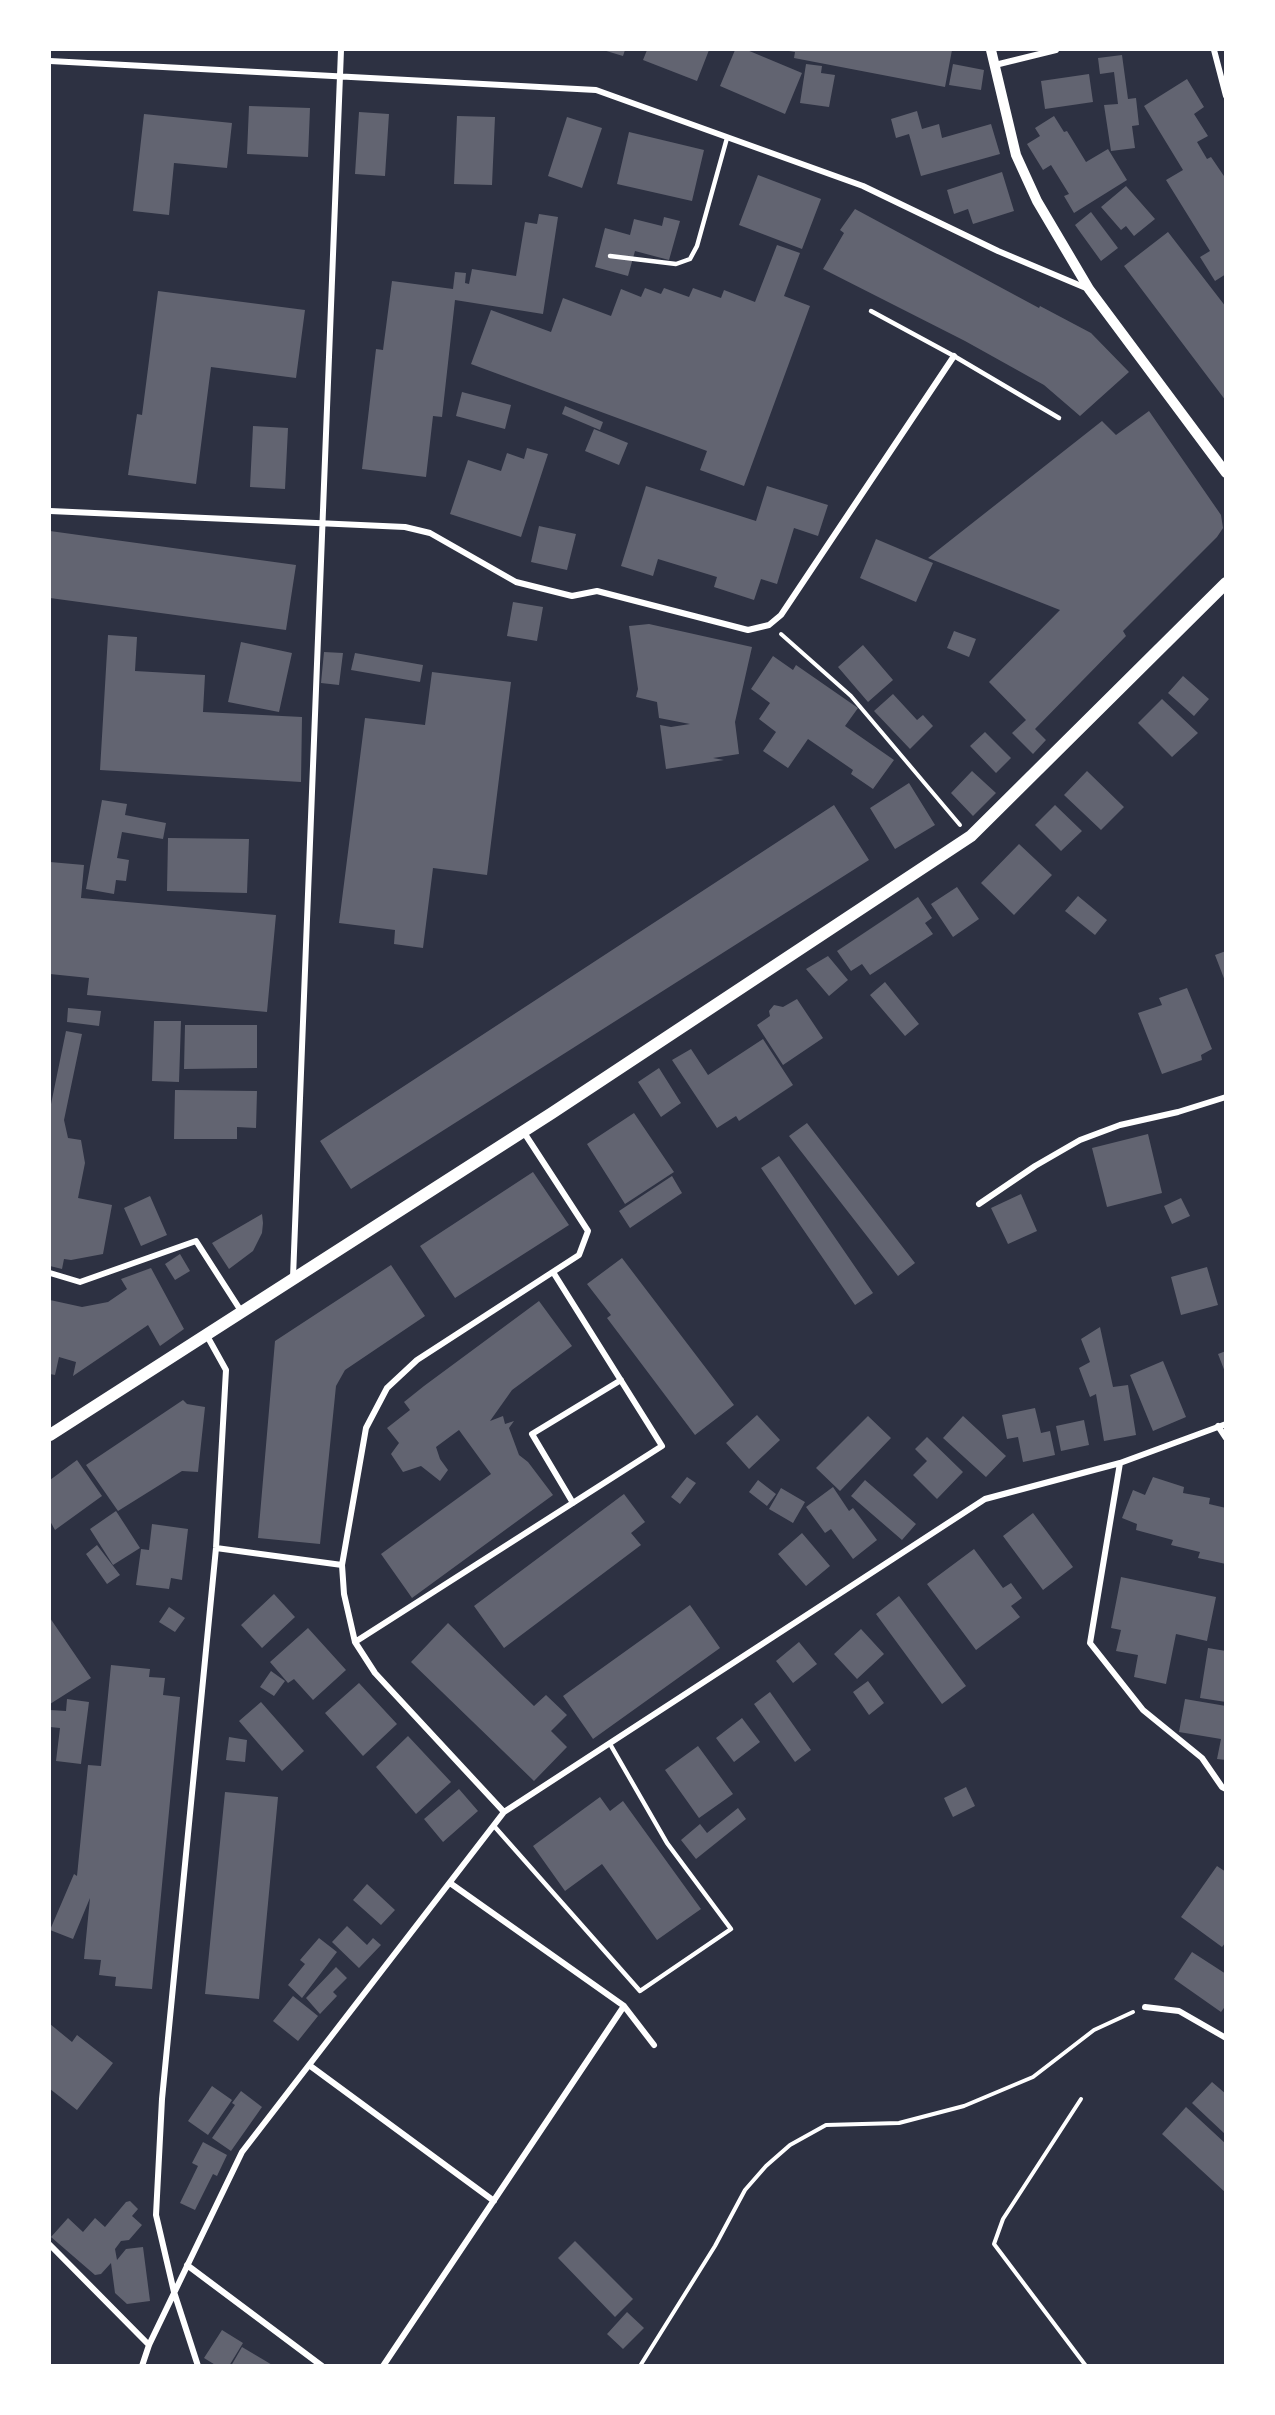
<!DOCTYPE html>
<html>
<head>
<meta charset="utf-8">
<style>
	body { margin:0 }
	#map { position:relative; width:1275px; height:2415px; overflow:hidden; background:#2d3142; font-family:Quicksand,sans-serif }
	canvas { display:block }
	.frame { position:absolute; inset:0; border:51px solid #fff; pointer-events:none }
</style>
</head>
<body>
<div id="map">
<canvas width="1275" height="2415"></canvas>
<div class="frame"></div>
</div>
<script>
const ctx = document.querySelector('canvas').getContext('2d');
ctx.lineJoin = 'round';
function fill(path, color) { ctx.fillStyle = color; ctx.fill(path, 'evenodd'); }
const toPath = rows => new Path2D(rows.map(r => 'M' + r).join(''));
function stroke(path, color, width, dash) { ctx.strokeStyle = color; ctx.lineWidth = width; ctx.lineCap = dash ? 'butt' : 'round'; ctx.setLineDash(dash || []); ctx.stroke(path); }
fill(toPath([
	[603,50,625,50,623,56],
	[647,50,709,50,697,81,643,60],
	[735,50,747,50,802,73,785,114,720,86],
	[789,51,789,50,952,50,945,87,794,58,795,52],
	[1122,55,1128,99,1136,98,1139,125,1132,126,1135,148,1111,151,1104,105,1118,104,1114,72,1100,74,1098,58],
	[806,64,822,66,821,73,835,75,829,107,800,103],
	[953,64,984,70,981,90,949,85],
	[1089,74,1093,102,1045,109,1041,81],
	[1187,79,1204,107,1194,114,1208,136,1197,142,1207,159,1211,157,1226,179,1226,274,1215,281,1200,257,1210,251,1166,180,1183,170,1144,106],
	[249,106,310,108,308,157,247,154],
	[917,111,922,129,939,124,942,138,991,124,1000,154,921,176,909,134,896,138,891,119],
	[359,112,389,114,385,176,355,174],
	[144,114,232,123,227,168,174,163,169,215,133,211],
	[457,116,495,117,492,185,454,184],
	[1054,116,1064,132,1067,131,1086,162,1108,149,1127,180,1074,213,1064,196,1069,194,1051,165,1043,170,1027,144,1040,136,1035,128],
	[567,117,602,128,582,188,548,176],
	[629,132,704,150,692,201,617,184],
	[1002,172,1014,211,973,224,968,209,954,214,947,190],
	[758,175,821,199,802,249,739,225],
	[1126,186,1155,219,1134,236,1126,226,1121,230,1101,207],
	[855,209,1039,308,1040,306,1091,333,1129,372,1080,416,1044,385,965,341,823,269,844,233,840,230],
	[1091,212,1118,248,1101,261,1075,225],
	[539,214,558,217,543,314,455,300,442,417,433,416,426,477,362,469,376,349,383,350,392,281,453,289,455,272,466,273,465,283,469,284,472,269,516,276,525,222,537,224],
	[664,217,680,221,669,260,635,251,628,276,595,267,605,228,630,235,634,219,662,226],
	[1168,232,1226,307,1226,401,1124,266],
	[777,245,800,253,784,296,810,306,744,486,700,470,707,451,471,364,491,310,551,332,563,298,611,316,621,289,641,297,645,288,661,294,664,288,689,297,693,288,721,298,724,290,755,302],
	[158,291,305,310,296,378,211,367,196,484,128,475,137,414,142,415],
	[462,392,511,405,505,429,456,416],
	[565,406,603,422,600,430,562,414],
	[1149,411,1221,515,1223,528,1217,537,1123,631,1126,636,1035,729,1046,740,1033,754,1012,733,1026,720,989,682,1060,610,928,558,1102,421,1116,435],
	[253,426,288,428,285,489,250,487],
	[594,429,628,443,619,465,585,451],
	[527,448,548,454,521,537,450,514,468,460,501,471,507,453,524,459],
	[646,486,756,521,767,486,828,505,818,536,794,528,777,584,761,579,754,600,714,587,717,577,658,559,653,576,621,566],
	[539,526,576,534,567,570,531,562],
	[50,531,296,565,286,630,50,598],
	[876,539,933,563,916,602,860,578],
	[513,602,543,607,537,641,507,636],
	[649,624,752,647,735,722,739,754,713,758,724,760,666,769,660,725,671,727,690,724,659,718,657,702,636,697,638,689,629,626],
	[954,631,976,639,969,657,947,648],
	[108,635,137,637,135,671,205,675,203,712,302,717,301,782,100,770],
	[241,642,292,653,279,712,228,702],
	[863,645,893,680,868,702,838,667],
	[324,652,343,653,339,685,321,683],
	[355,653,423,665,420,682,351,670],
	[773,656,793,670,796,665,858,708,845,726,894,760,873,789,851,774,853,770,808,739,788,768,763,751,776,732,759,719,770,703,751,689],
	[432,672,511,682,487,875,433,868,423,948,394,944,395,930,339,923,365,718,425,725],
	[1183,676,1209,699,1194,716,1168,693],
	[893,694,917,720,923,715,933,726,910,749,874,711],
	[1162,699,1198,733,1172,757,1138,723],
	[985,732,1011,758,996,773,970,746],
	[972,771,996,793,973,816,951,793],
	[1087,771,1124,807,1101,830,1064,795],
	[909,783,935,825,895,849,870,808],
	[102,800,127,804,125,815,166,823,163,839,122,832,117,858,129,860,126,881,116,880,114,894,86,889],
	[834,805,869,860,351,1189,320,1141],
	[1055,805,1082,831,1061,851,1035,825],
	[168,838,249,839,247,893,167,891],
	[1019,844,1052,875,1014,915,981,883],
	[50,862,84,865,81,898,276,915,267,1012,87,995,89,978,50,974],
	[957,887,979,919,953,937,931,904],
	[1078,896,1107,920,1095,935,1065,911],
	[918,897,932,918,925,923,933,934,870,975,862,964,851,971,837,951],
	[1226,951,1226,981,1225,981,1215,955],
	[828,956,848,980,829,996,806,969],
	[885,982,919,1024,905,1036,870,995],
	[1187,988,1212,1049,1201,1055,1202,1060,1162,1074,1138,1013,1162,1005,1159,998],
	[797,999,823,1038,783,1065,757,1025,770,1016,769,1011,774,1005,783,1007],
	[68,1008,101,1011,99,1026,67,1022],
	[154,1021,181,1021,179,1082,152,1081],
	[185,1025,257,1025,257,1068,184,1069],
	[66,1031,82,1034,64,1120,68,1138,81,1140,85,1163,78,1198,112,1205,103,1254,71,1260,64,1259,62,1269,50,1266,50,1109],
	[763,1039,793,1085,739,1121,736,1116,717,1128,672,1060,691,1049,708,1075],
	[659,1068,681,1103,661,1117,638,1082],
	[175,1090,257,1091,256,1128,237,1127,237,1139,174,1139],
	[634,1113,674,1172,625,1204,587,1144],
	[807,1123,915,1263,898,1276,789,1136],
	[1148,1134,1162,1193,1107,1207,1092,1148],
	[779,1156,873,1293,855,1305,761,1168],
	[533,1172,569,1225,455,1298,420,1246],
	[672,1176,682,1193,630,1228,619,1211],
	[1021,1194,1037,1231,1008,1244,991,1208],
	[150,1196,167,1235,141,1246,124,1208],
	[1181,1198,1190,1216,1172,1224,1164,1206],
	[262,1214,263,1223,262,1233,253,1251,229,1269,212,1243],
	[180,1254,190,1271,175,1280,165,1264],
	[622,1258,734,1405,695,1435,607,1318,611,1315,587,1284],
	[391,1265,425,1316,345,1370,336,1386,320,1544,258,1538,275,1341],
	[1207,1267,1218,1305,1181,1315,1171,1277],
	[151,1268,184,1329,160,1346,148,1325,73,1376,76,1362,59,1357,55,1375,50,1374,50,1300,82,1307,108,1302,127,1289,121,1279],
	[539,1301,572,1346,512,1390,490,1421,503,1416,505,1424,514,1421,509,1428,519,1455,528,1462,553,1495,412,1598,381,1554,491,1474,459,1430,436,1447,440,1459,448,1470,440,1481,421,1466,403,1472,391,1454,399,1443,387,1428,410,1410,404,1402,424,1386],
	[1100,1327,1113,1387,1128,1385,1136,1435,1104,1441,1096,1394,1090,1397,1079,1368,1090,1362,1081,1339],
	[1226,1351,1226,1372,1225,1372,1218,1354],
	[1163,1361,1186,1417,1153,1431,1130,1375],
	[183,1400,187,1404,205,1407,198,1472,182,1471,118,1511,86,1465],
	[1035,1408,1041,1433,1050,1431,1055,1455,1023,1462,1018,1437,1007,1439,1002,1415],
	[757,1415,780,1440,749,1469,726,1443],
	[868,1416,891,1438,840,1491,816,1468],
	[963,1416,1006,1456,986,1477,943,1438],
	[1084,1420,1089,1445,1061,1451,1056,1426],
	[927,1437,963,1472,937,1499,913,1475,927,1461,915,1449],
	[77,1460,102,1496,55,1530,50,1521,50,1480],
	[687,1477,696,1483,680,1504,671,1497],
	[1153,1477,1184,1487,1183,1493,1210,1498,1209,1504,1226,1508,1226,1564,1198,1558,1200,1552,1171,1545,1173,1540,1136,1530,1137,1524,1122,1518,1133,1490,1145,1495],
	[758,1480,776,1494,767,1506,749,1492],
	[865,1480,916,1524,902,1540,851,1496],
	[833,1487,849,1511,853,1508,877,1540,853,1559,831,1529,825,1533,806,1507],
	[781,1488,805,1502,793,1523,769,1509],
	[624,1494,645,1522,631,1533,641,1545,504,1648,474,1606],
	[116,1511,140,1548,113,1565,90,1529],
	[1033,1513,1073,1567,1043,1590,1003,1536],
	[152,1524,188,1529,182,1580,171,1578,169,1589,136,1585,141,1549,149,1550],
	[802,1533,830,1566,806,1586,778,1554],
	[97,1545,120,1575,107,1584,86,1554],
	[974,1549,1003,1588,1011,1583,1022,1598,1011,1606,1020,1617,976,1650,927,1584],
	[1121,1577,1216,1597,1207,1641,1176,1634,1166,1684,1134,1677,1138,1655,1116,1651,1121,1630,1111,1628],
	[274,1594,295,1617,262,1648,241,1625],
	[899,1596,966,1686,942,1704,876,1614],
	[690,1605,720,1648,593,1739,563,1696],
	[169,1607,185,1618,175,1632,159,1622],
	[50,1618,91,1678,50,1704],
	[448,1623,534,1706,546,1695,567,1715,551,1731,567,1747,534,1781,411,1662],
	[308,1628,346,1670,313,1700,294,1679,288,1683,270,1662],
	[861,1629,884,1654,857,1679,834,1654],
	[799,1642,817,1664,793,1683,776,1661],
	[1208,1648,1226,1651,1226,1702,1200,1698],
	[111,1665,150,1669,149,1677,165,1678,163,1695,180,1697,152,1989,115,1986,116,1977,99,1975,101,1960,84,1959,90,1898,73,1939,50,1930,74,1874,77,1876,88,1765,101,1766],
	[271,1671,285,1681,274,1696,260,1687],
	[868,1681,884,1703,869,1715,853,1692],
	[359,1683,397,1724,363,1756,325,1713],
	[770,1692,811,1750,795,1762,754,1704],
	[67,1699,89,1702,81,1764,56,1761,60,1728,50,1727,50,1710,66,1711],
	[1185,1699,1226,1706,1226,1760,1217,1759,1221,1739,1179,1732],
	[261,1702,304,1751,282,1771,239,1721],
	[742,1718,760,1742,734,1762,716,1738],
	[408,1736,451,1782,416,1814,376,1767],
	[229,1737,247,1740,245,1762,226,1760],
	[698,1746,733,1794,699,1818,665,1770],
	[966,1787,975,1806,953,1817,944,1798],
	[459,1789,478,1811,443,1842,424,1819],
	[225,1792,278,1797,259,1999,205,1994],
	[600,1797,610,1811,623,1801,701,1909,657,1940,602,1864,565,1891,533,1846],
	[738,1808,746,1819,696,1859,681,1840,700,1824,707,1833],
	[1217,1866,1226,1872,1226,1942,1222,1947,1181,1917],
	[367,1884,395,1910,381,1925,353,1900],
	[347,1926,367,1945,373,1938,381,1945,359,1968,332,1942],
	[319,1938,337,1952,302,1998,288,1985,305,1964,300,1960],
	[1192,1952,1226,1974,1226,2005,1221,2012,1174,1979],
	[336,1967,347,1978,333,1992,337,1996,320,2014,306,1998],
	[293,1996,318,2016,298,2041,273,2021],
	[50,2024,72,2042,77,2035,113,2063,77,2110,50,2089],
	[1212,2082,1226,2094,1226,2135,1192,2103],
	[212,2086,232,2100,208,2135,188,2121],
	[241,2091,262,2107,231,2151,212,2138,235,2105,232,2103],
	[1186,2107,1226,2144,1226,2193,1162,2134],
	[203,2142,227,2155,217,2176,213,2174,195,2210,180,2203,198,2166,192,2163],
	[130,2201,138,2209,132,2216,142,2225,129,2240,121,2241,115,2249,117,2260,126,2249,143,2247,150,2301,127,2304,115,2293,111,2263,101,2274,95,2275,51,2237,68,2218,83,2232,95,2218,105,2227,126,2202],
	[575,2241,633,2299,615,2317,558,2258],
	[627,2312,644,2328,623,2349,607,2334],
	[222,2330,243,2343,229,2366,217,2366,204,2358],
	[242,2347,274,2366,231,2366]
]), '#626471');
stroke(toPath([
	[781,634,851,696,960,825],
	[1081,2099,1003,2219,994,2244,1086,2366],
	[640,2366,715,2246,745,2190,766,2166,790,2145,826,2125,899,2123,964,2106,1033,2077,1094,2030,1133,2012]
]), '#fff', 4);
stroke(toPath([
	[610,256,676,264,690,259,697,246,727,138],
	[871,311,954,356,1059,418],
	[494,1826,640,1991,731,1929,667,1843,610,1744]
]), '#fff', 4.5);
stroke(toPath([
	[1214,50,1226,96],
	[50,61,596,90,863,186,998,251,1086,288],
	[995,65,1056,50],
	[50,511,405,527,430,533,516,582,572,596,597,591,748,630,769,625,781,615,954,356],
	[979,1204,1035,1166,1080,1140,1120,1125,1178,1112,1226,1097],
	[50,1273,80,1282,196,1241,241,1311],
	[293,1277,341,50],
	[1218,1426,1226,1438],
	[1120,1463,1090,1643,1143,1710,1202,1758,1222,1787,1226,1789],
	[573,1503,532,1434,621,1380],
	[216,1548,342,1565],
	[355,1642,662,1446,553,1272],
	[504,1812,375,1673,355,1642,344,1594,342,1565,366,1428,387,1388,417,1360,579,1255,588,1231,523,1131],
	[450,1883,624,2006,654,2045],
	[1145,2007,1179,2011,1226,2038],
	[309,2065,494,2201],
	[50,2245,149,2345],
	[187,2265,322,2366],
	[142,2366,149,2345,242,2152,504,1812,985,1499,1120,1463,1226,1424],
	[198,2366,174,2292,156,2215,162,2099,216,1548,226,1370,206,1334],
	[383,2366,624,2006]
]), '#fff', 6);
stroke(toPath([
	[991,50,1016,155,1037,201,1089,289,1226,473]
]), '#fff', 10);
stroke(toPath([
	[50,1435,552,1113,971,836,1226,583]
]), '#fff', 12);
</script>
</body>
</html>
